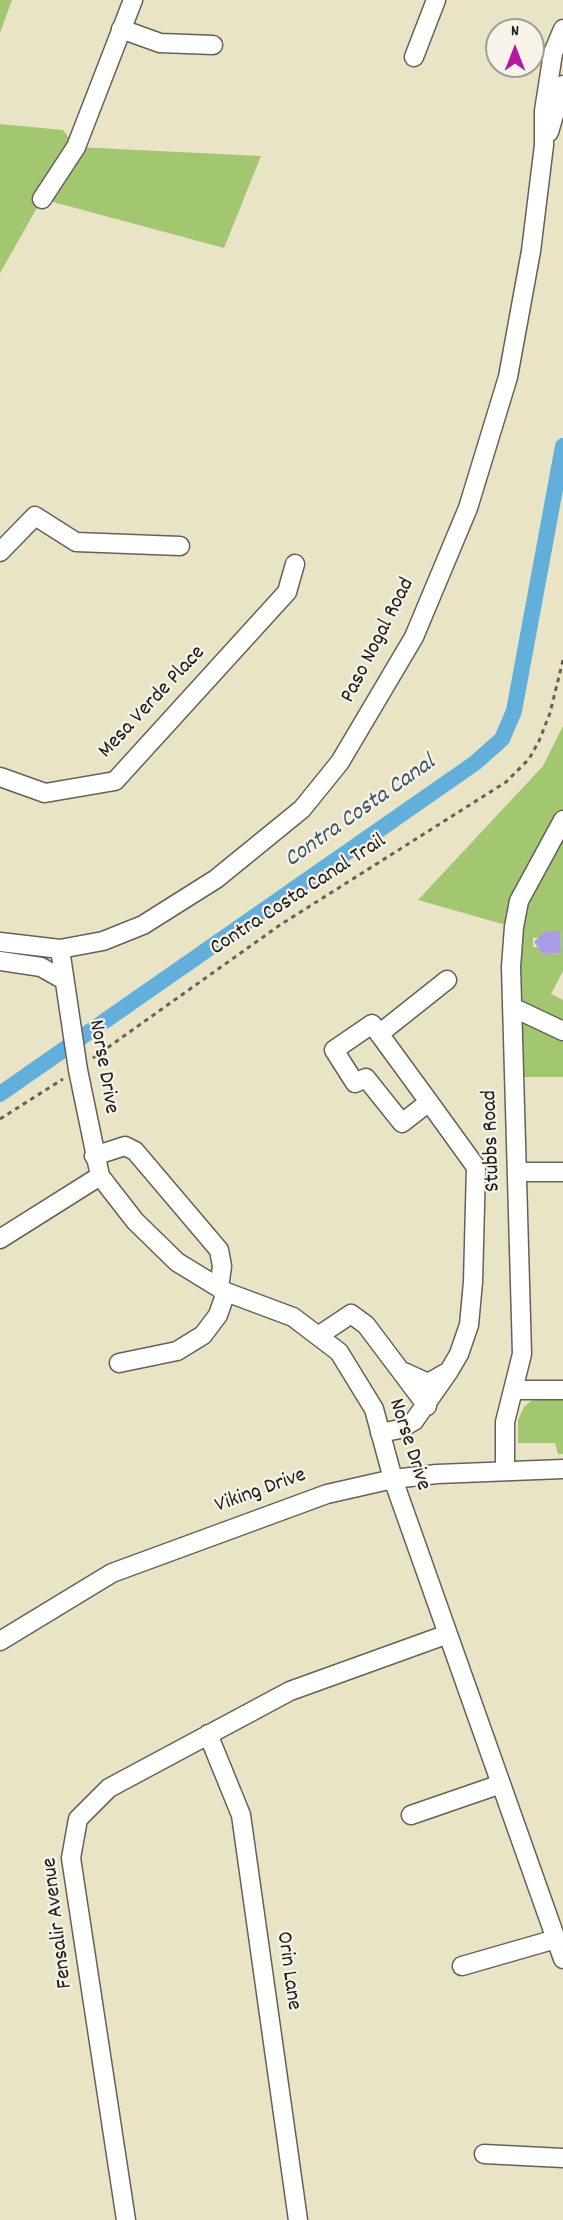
<!DOCTYPE html>
<html>
<head>
<meta charset="utf-8">
<style>
	body { margin:0 }
	#map { position:relative; width:563px; height:2220px; overflow:hidden; background:#eae4c6; font-family:Dekko,sans-serif }
	canvas { display:block }
	.north { position:absolute; left:485px; top:18px; width:60px; height:60px; box-sizing:border-box; background:#f7f3e8; border:2px solid #9f9d96; border-radius:50%; rotate:0deg; font-size:16px; font-weight:700; line-height:24px; text-align:center; color:#1c1c1c }
	.north::after { content:''; display:block; margin:auto; width:21px; height:27px; background:#b5179e; clip-path:polygon(50% 0,100% 100%,50% 72%,0 100%) }
</style>
</head>
<body>
<div id="map">
<canvas width="563" height="2220"></canvas>
<div class="north">N</div>
</div>
<script>
const ctx = document.querySelector('canvas').getContext('2d');
ctx.lineJoin = 'round';
function fill(path, color) { ctx.fillStyle = color; ctx.fill(path, 'evenodd'); }
const toPath = rows => new Path2D(rows.map(r => 'M' + r).join(''));
function stroke(path, color, width, dash) { ctx.strokeStyle = color; ctx.lineWidth = width; ctx.lineCap = dash ? 'butt' : 'round'; ctx.setLineDash(dash || []); ctx.stroke(path); }
function label(font, color, halo, rows, align = 'center') {
  ctx.font = font + ' Dekko,sans-serif'; ctx.lineWidth = 4.5; ctx.setLineDash([]); ctx.textBaseline = 'middle'; ctx.strokeStyle = halo; ctx.fillStyle = color; for (const [text, x, y, turn = 0] of rows) {
    ctx.save(); ctx.translate(x, y); ctx.rotate((+turn || 0) * Math.PI / 180); ctx.textAlign = isNaN(turn) ? turn : align; if (halo) ctx.strokeText(text, 0, 0); ctx.fillText(text, 0, 0); ctx.restore();
  }
}
fill(toPath([
	[0,0,12,0,0,33],
	[0,124,63,130,76,147,261,156,224,248,42,199,0,273],
	[563,726,563,971,551,994,563,1000,563,1077,515,1077,513,927,418,900,543,766],
	[545,931,560,931,561,953,543,954,538,947,533,947,533,938,539,938],
	[563,1390,563,1454,558,1454,555,1443,518,1443,518,1420,524,1407,531,1401,555,1396]
]), '#a3c771');
stroke(toPath([
	[0,1094,475,763,502,739,514,711,563,446]
]), '#63afdc', 16);
fill(toPath([
	[545,931,560,931,561,953,543,954,534,942]
]), '#aa9be7');
const minor = toPath([
	[121,29,160,43,213,45],
	[414,57,436,0],
	[549,132,563,85],
	[42,199,76,147,133,0],
	[0,552,35,516,76,542,180,546],
	[0,777,45,793,115,781,287,592,295,564],
	[0,942,60,949,103,941,143,925,216,879,302,809,340,762,414,637,468,508,508,377,531,251,544,145,544,111,553,53,563,29],
	[60,949,78,1070,100,1176,135,1221,177,1262,226,1292,293,1317,339,1352,374,1409,393,1479,563,1959],
	[0,961,41,967,64,980],
	[512,1007,563,1031],
	[379,1034,447,980],
	[429,1102,402,1123,366,1078,355,1083,334,1050,372,1024,429,1102,476,1167,473,1282,469,1325,459,1354,449,1371],
	[94,1156,125,1146,135,1151,219,1250,222,1266,219,1288],
	[518,1172,563,1172],
	[0,1239,100,1176],
	[318,1336,351,1314,366,1325,427,1406],
	[119,1363,177,1351,203,1335,218,1315,226,1292],
	[514,1390,563,1390],
	[380,1433,400,1429,414,1421,449,1371,428,1383,404,1372],
	[505,1470,505,1422,522,1354,511,967,514,927,519,901,563,820],
	[0,1641,112,1573,327,1494,393,1479,437,1474,563,1469],
	[208,1734,241,1815,298,2220],
	[411,1815,501,1784],
	[462,1966,556,1939],
	[484,2154,563,2158],
	[126,2220,71,1858,78,1819,109,1788,290,1691,448,1634]
]);
stroke(minor, '#646258', 21);
stroke(toPath([
	[93,1058,280,925,506,782,529,759,539,741,550,713,563,660],
	[0,1119,63,1079]
]), '#646258', 3, [4.5, 4.5]);
stroke(minor, '#fff', 18);
label('22px', '#1c1c1c', '#f7f3e8', [
	["Paso Nogal Road",379,641,-63],
	["Mesa Verde Place",153,703,-47],
	["Contra Costa Canal Trail",299,896,-33],
	["Norse Drive",102,1067,80],
	["Stubbs Road",493,1141,-92],
	["Norse Drive",408,1445,72],
	["Viking Drive",261,1492,-20],
	["Fensalir Avenue",59,1923,-97],
	["Orin Lane",287,1971,82]
]);
label('italic 24px', '#385769', '#f7f3e8', [
	["Contra Costa Canal",361,813,-35]
]);
</script>
</body>
</html>
